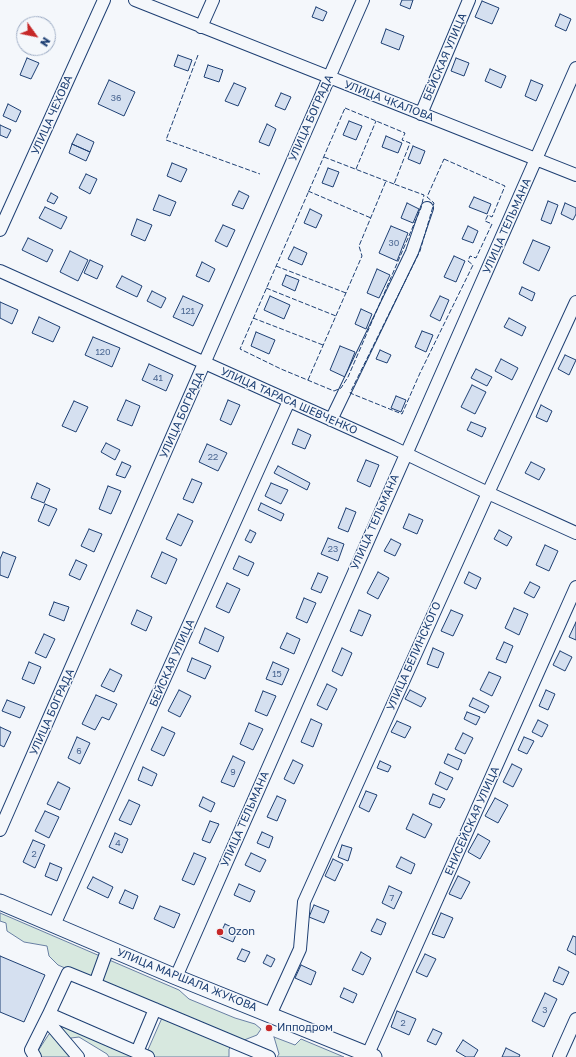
<!DOCTYPE html>
<html>
<head>
<meta charset="utf-8">
<style>
	body { margin:0 }
	#map { position:relative; width:576px; height:1057px; overflow:hidden; background:#f4f7fb; font-family:"Golos Text",sans-serif }
	canvas { display:block }
	.north { position:absolute; left:16px; top:16px; width:40px; height:40px; box-sizing:border-box; background:#f4f7fb; border:1px solid #9eadc5; border-radius:50%; rotate:123deg; font-size:11px; font-weight:700; line-height:16px; text-align:center; color:#1d3f73 }
	.north::after { content:''; display:block; margin:auto; width:14px; height:18px; background:#c62828; clip-path:polygon(50% 0,100% 100%,50% 72%,0 100%) }
</style>
</head>
<body>
<div id="map">
<canvas width="576" height="1057"></canvas>
<div class="north">N</div>
</div>
<script>
const ctx = document.querySelector('canvas').getContext('2d');
ctx.lineJoin = 'round';
function fill(path, color) { ctx.fillStyle = color; ctx.fill(path, 'evenodd'); }
const toPath = rows => new Path2D(rows.map(r => 'M' + r).join(''));
function stroke(path, color, width, dash) { ctx.strokeStyle = color; ctx.lineWidth = width; ctx.lineCap = dash ? 'butt' : 'round'; ctx.setLineDash(dash || []); ctx.stroke(path); }
function label(font, color, halo, rows, align = 'center') {
  ctx.font = font + ' "Golos Text",sans-serif'; ctx.lineWidth = 3; ctx.setLineDash([]); ctx.textBaseline = 'middle'; ctx.strokeStyle = halo; ctx.fillStyle = color; for (const [text, x, y, turn = 0] of rows) {
    ctx.save(); ctx.translate(x, y); ctx.rotate((+turn || 0) * Math.PI / 180); ctx.textAlign = isNaN(turn) ? turn : align; if (halo) ctx.strokeText(text, 0, 0); ctx.fillText(text, 0, 0); ctx.restore();
  }
}
const green = toPath([
	[0,913,179,990,189,999,235,1018,255,1024,261,1029,257,1035,234,1044,229,1049,229,1057,109,1057,107,1054,79,1037,71,1038,69,1045,70,1057,34,1057,49,1034,57,1030,64,1025,147,1052,165,1011,58,965,49,956,47,946,24,942,7,931,6,923,0,921,0,913],
	[274,1037,295,1045,301,1039,344,1057,277,1057,279,1054,274,1037]
]);
fill(green, '#d7e8df');
stroke(green, '#687fa3', 1);
const building = toPath([
	[402,0,413,0,410,9,400,5,402,0],
	[482,1,499,8,492,24,475,17,482,1],
	[316,7,327,12,323,21,312,17,316,7],
	[560,14,571,19,566,31,555,26,560,14],
	[386,29,404,36,399,50,381,43,386,29],
	[48,38,53,40,47,52,37,48,48,48,48,38],
	[178,55,192,60,188,71,174,66,178,55],
	[27,58,39,63,31,79,20,75,27,58],
	[456,58,469,63,464,76,451,71,456,58],
	[208,65,223,70,219,82,204,77,208,65],
	[490,69,506,76,501,88,485,81,490,69],
	[109,80,135,92,124,116,98,104,109,80],
	[531,80,543,85,536,101,525,96,531,80],
	[234,83,246,88,238,106,225,101,234,83],
	[281,93,291,97,285,110,275,106,281,93],
	[8,104,21,111,16,122,3,116,8,104],
	[349,121,362,126,356,140,343,135,349,121],
	[267,124,276,129,269,146,259,142,267,124],
	[0,125,11,130,7,138,0,135,0,125],
	[77,134,94,142,90,152,72,144,77,134],
	[386,136,402,143,398,153,382,147,386,136],
	[72,144,90,152,86,161,69,153,72,144],
	[413,146,425,151,420,164,408,159,413,146],
	[172,163,187,169,181,182,167,176,172,163],
	[328,168,339,172,333,187,322,183,328,168],
	[86,174,97,179,90,194,79,188,86,174],
	[239,191,249,196,243,209,232,205,239,191],
	[51,193,58,197,54,204,47,201,51,193],
	[159,195,176,202,170,216,153,210,159,195],
	[474,197,491,204,487,214,469,207,474,197],
	[548,201,558,205,551,224,541,220,548,201],
	[407,203,419,209,413,223,401,218,407,203],
	[565,203,576,208,576,214,573,220,561,214,565,203],
	[45,207,67,217,61,229,39,218,45,207],
	[310,209,322,215,316,228,304,223,310,209],
	[137,219,152,225,145,241,131,235,137,219],
	[223,225,235,230,227,247,215,241,223,225],
	[391,226,408,233,397,261,379,253,391,226],
	[468,226,478,231,473,243,462,239,468,226],
	[28,238,53,250,47,262,22,250,28,238],
	[533,240,550,247,539,271,523,263,533,240],
	[294,247,307,253,302,265,288,259,294,247],
	[70,251,88,260,78,281,60,272,70,251],
	[454,256,465,261,456,282,444,277,454,256],
	[90,260,103,266,97,279,84,273,90,260],
	[202,262,215,269,209,282,196,276,202,262],
	[377,269,390,275,379,298,367,293,377,269],
	[286,275,299,280,295,291,282,285,286,275],
	[122,276,142,286,137,297,116,287,122,276],
	[522,287,535,293,532,301,519,294,522,287],
	[152,291,166,298,161,308,147,301,152,291],
	[183,296,203,305,193,326,173,317,183,296],
	[270,296,290,305,284,319,264,310,270,296],
	[440,296,449,300,440,321,430,316,440,296],
	[0,302,18,310,12,324,0,318,0,302],
	[361,309,372,314,366,329,355,324,361,309],
	[39,317,60,327,53,342,32,333,39,317],
	[509,318,526,327,522,336,504,327,509,318],
	[422,331,433,335,426,352,415,347,422,331],
	[256,332,275,340,269,354,251,346,256,332],
	[93,337,120,348,112,367,85,355,93,337],
	[340,346,355,352,345,377,330,370,340,346],
	[380,350,391,355,387,363,376,359,380,350],
	[565,355,576,360,569,375,558,369,565,355],
	[501,359,518,368,512,380,495,371,501,359],
	[149,364,173,375,166,391,142,380,149,364],
	[476,369,492,377,487,386,471,378,476,369],
	[472,385,486,392,475,414,461,407,472,385],
	[396,396,406,400,401,412,391,408,396,396],
	[126,400,140,406,132,426,117,420,126,400],
	[228,400,240,405,231,425,220,420,228,400],
	[74,401,88,407,76,432,62,426,74,401],
	[541,405,552,411,547,422,536,417,541,405],
	[471,422,486,428,482,437,467,430,471,422],
	[298,429,311,435,305,449,292,444,298,429],
	[106,443,120,450,115,460,101,452,106,443],
	[207,444,227,453,218,471,199,462,207,444],
	[366,460,379,465,370,487,357,481,366,460],
	[122,462,131,466,125,478,116,475,122,462],
	[531,462,545,469,539,480,525,473,531,462],
	[278,466,310,483,307,490,274,473,278,466],
	[192,479,202,483,193,503,183,499,192,479],
	[37,483,50,489,44,503,31,498,37,483],
	[271,483,288,490,281,504,265,496,271,483],
	[108,486,121,491,111,514,99,509,108,486],
	[261,503,284,514,281,521,258,510,261,503],
	[45,504,57,509,49,526,38,521,45,504],
	[346,508,356,512,348,532,338,528,346,508],
	[178,514,193,521,181,546,166,539,178,514],
	[409,514,423,520,417,534,403,528,409,514],
	[89,529,102,534,94,552,81,546,89,529],
	[250,530,256,533,251,543,245,540,250,530],
	[499,530,512,537,507,546,494,539,499,530],
	[328,538,344,544,338,561,321,554,328,538],
	[391,539,401,544,395,556,384,551,391,539],
	[545,545,558,551,549,571,536,565,545,545],
	[3,552,16,557,8,578,0,575,0,559,3,552],
	[162,552,177,559,166,584,151,577,162,552],
	[239,556,254,563,248,576,233,569,239,556],
	[76,560,87,565,80,580,69,575,76,560],
	[378,572,389,578,378,599,367,593,378,572],
	[469,572,481,578,476,589,464,583,469,572],
	[318,573,328,577,321,593,311,589,318,573],
	[530,582,540,587,534,598,524,593,530,582],
	[227,583,240,589,229,613,216,607,227,583],
	[304,598,316,603,307,623,296,618,304,598],
	[54,602,69,607,64,621,49,615,54,602],
	[514,608,528,614,519,635,505,628,514,608],
	[137,610,152,617,146,631,131,624,137,610],
	[359,610,371,615,362,636,350,631,359,610],
	[451,610,463,615,453,636,441,631,451,610],
	[576,622,576,640,569,637,576,622],
	[205,628,224,637,218,652,199,643,205,628],
	[287,633,300,639,294,654,280,648,287,633],
	[44,634,55,639,46,658,35,653,44,634],
	[504,642,513,646,506,663,496,659,504,642],
	[342,648,352,653,342,676,332,671,342,648],
	[433,648,444,653,438,668,427,664,433,648],
	[560,651,572,657,565,671,553,665,560,651],
	[192,658,211,666,205,679,187,671,192,658],
	[29,662,41,667,34,684,22,679,29,662],
	[273,662,289,669,282,685,266,679,273,662],
	[110,669,122,675,114,692,101,686,110,669],
	[489,672,501,677,492,696,480,690,489,672],
	[327,684,337,689,327,710,317,705,327,684],
	[179,690,191,696,180,717,168,711,179,690],
	[410,690,426,698,421,707,405,699,410,690],
	[546,690,555,694,548,710,539,706,546,690],
	[263,691,276,696,267,716,255,711,263,691],
	[96,695,117,704,109,720,102,717,95,730,82,724,96,695],
	[473,698,489,706,485,713,469,706,473,698],
	[7,700,25,707,20,718,2,711,7,700],
	[467,712,480,717,476,725,464,719,467,712],
	[311,719,322,724,313,747,301,742,311,719],
	[538,720,548,725,542,737,532,732,538,720],
	[397,721,411,727,405,738,391,732,397,721],
	[249,723,263,729,253,750,240,744,249,723],
	[0,727,11,732,4,747,0,745,0,727],
	[162,727,175,733,164,756,151,750,162,727],
	[463,733,473,738,465,754,455,749,463,733],
	[77,737,90,743,80,764,68,758,77,737],
	[524,737,534,741,527,754,518,750,524,737],
	[448,754,462,760,458,770,444,763,448,754],
	[233,756,245,762,234,787,221,782,233,756],
	[293,760,303,765,294,784,284,779,293,760],
	[380,761,391,766,388,772,377,768,380,761],
	[512,764,522,769,513,787,503,782,512,764],
	[143,767,157,774,152,786,138,780,143,767],
	[440,772,453,778,447,790,435,784,440,772],
	[58,782,70,788,60,810,47,804,58,782],
	[366,791,377,795,369,812,359,807,366,791],
	[433,794,445,799,440,808,429,804,433,794],
	[277,796,286,800,277,821,267,817,277,796],
	[203,797,215,803,211,812,199,806,203,797],
	[495,798,508,805,498,823,485,816,495,798],
	[129,800,140,805,131,825,119,820,129,800],
	[45,811,59,817,49,838,35,831,45,811],
	[413,814,432,824,425,838,406,829,413,814],
	[210,821,219,824,210,843,202,840,210,821],
	[262,832,273,837,269,848,257,843,262,832],
	[115,833,128,839,122,853,109,847,115,833],
	[478,834,490,841,480,859,468,852,478,834],
	[33,840,45,845,35,868,23,862,33,840],
	[342,845,352,848,348,861,338,857,342,845],
	[194,853,206,858,194,885,182,880,194,853],
	[251,853,266,860,260,872,245,865,251,853],
	[401,857,415,864,411,874,396,867,401,857],
	[333,859,343,864,335,881,325,876,333,859],
	[50,863,62,868,57,881,45,876,50,863],
	[458,876,470,882,461,899,449,894,458,876],
	[93,877,113,887,108,898,87,888,93,877],
	[239,884,255,891,250,902,234,895,239,884],
	[389,886,402,892,394,909,382,903,389,886],
	[125,890,138,896,133,909,119,903,125,890],
	[314,905,329,911,324,923,309,917,314,905],
	[160,906,180,914,174,928,154,919,160,906],
	[441,913,453,918,444,938,432,934,441,913],
	[377,919,386,923,381,935,371,931,377,919],
	[225,924,238,930,233,942,219,936,225,924],
	[573,936,576,937,576,955,567,950,573,936],
	[242,949,250,952,245,962,237,959,242,949],
	[361,952,371,958,363,975,352,970,361,952],
	[425,954,436,959,427,977,416,972,425,954],
	[267,955,275,959,271,967,263,963,267,955],
	[0,956,45,975,24,1022,0,1012,0,956],
	[301,965,316,972,311,985,295,978,301,965],
	[559,967,569,972,563,985,553,981,559,967],
	[344,988,357,994,353,1003,340,997,344,988],
	[545,993,557,999,544,1027,532,1021,545,993],
	[397,1011,416,1019,409,1035,391,1027,397,1011],
	[433,1029,442,1033,436,1045,427,1041,433,1029],
	[463,1040,478,1050,474,1057,466,1057,456,1051,463,1040],
	[506,1048,520,1055,519,1057,502,1057,506,1048]
]);
fill(building, '#d5e0f0');
stroke(building, '#1d3f73', 1);
const minor = toPath([
	[135,0,576,175],
	[201,27,213,0],
	[421,114,469,0],
	[0,230,104,0],
	[0,271,392,447,488,493,576,533],
	[331,420,412,252,427,208],
	[0,830,363,0],
	[54,925,289,401],
	[176,977,576,68],
	[95,984,269,1057],
	[270,1015,300,949,304,902,488,493,576,302],
	[137,1052,155,1009],
	[368,1054,576,587],
	[35,1057,31,1050,49,1014,148,1057],
	[78,1057,50,1024,49,1014,68,973,95,984,108,948],
	[559,1057,576,1019]
]);
const major = toPath([
	[0,902,176,977,374,1057]
]);
stroke(minor, '#1d3f73', 14);
stroke(major, '#1d3f73', 17);
stroke(minor, '#f4f7fb', 12);
stroke(major, '#f4f7fb', 15);
stroke(toPath([
	[198,55,166,140,260,174],
	[345,108,405,133,402,140,410,143,394,184,424,195,421,208,348,377,341,388,334,391,281,369,240,349,345,108],
	[324,157,394,184],
	[444,159,505,186,492,217,488,215,485,221,492,224,476,258,470,256,468,261,473,265,420,373,402,414,350,393,420,251,434,203,427,197,444,159],
	[356,169,376,121],
	[308,191,371,218],
	[276,266,346,293],
	[266,288,336,316],
	[253,318,323,345],
	[308,380,362,256,359,246,386,181]
]), '#1d3f73', 1, [5, 2]);
for (const [x, y, r, color] of [
	[220,932,4,"#c62828"],
	[269,1028,4,"#c62828"]
]) { const dot = new Path2D(); dot.arc(x, y, r, 0, 2 * Math.PI); ctx.fillStyle = color; ctx.fill(dot); stroke(dot, '#f4f7fb', 1.5); }
label('9px', '#4b6792', null, [
	["36",116,98],
	["30",394,243],
	["121",188,311],
	["120",103,352],
	["41",158,378],
	["22",213,457],
	["23",333,549],
	["15",277,674],
	["6",79,751],
	["9",233,772],
	["4",118,843],
	["2",34,854],
	["7",392,898],
	["3",545,1010],
	["2",403,1023]
]);
label('11px', '#1d3f73', '#f4f7fb', [
	["БЕЙСКАЯ УЛИЦА",445,57,-67],
	["УЛИЦА ЧКАЛОВА",389,101,21],
	["УЛИЦА ЧЕХОВА",52,115,-66],
	["УЛИЦА БОГРАДА",311,118,-66],
	["УЛИЦА ТЕЛЬМАНА",507,226,-66],
	["УЛИЦА ТАРАСА ШЕВЧЕНКО",289,401,24],
	["УЛИЦА БОГРАДА",182,415,-66],
	["УЛИЦА ТЕЛЬМАНА",375,522,-66],
	["УЛИЦА БЕЛИНСКОГО",414,656,-66],
	["БЕЙСКАЯ УЛИЦА",172,663,-66],
	["УЛИЦА БОГРАДА",52,712,-66],
	["УЛИЦА ТЕЛЬМАНА",245,819,-66],
	["ЕНИСЕЙСКАЯ УЛИЦА",472,821,-66],
	["УЛИЦА МАРШАЛА ЖУКОВА",187,980,22]
]);
label('11px', '#1d3f73', '#f4f7fb', [
	["Ozon",228,932],
	["Ипподром",277,1028]
], 'left');
</script>
</body>
</html>
